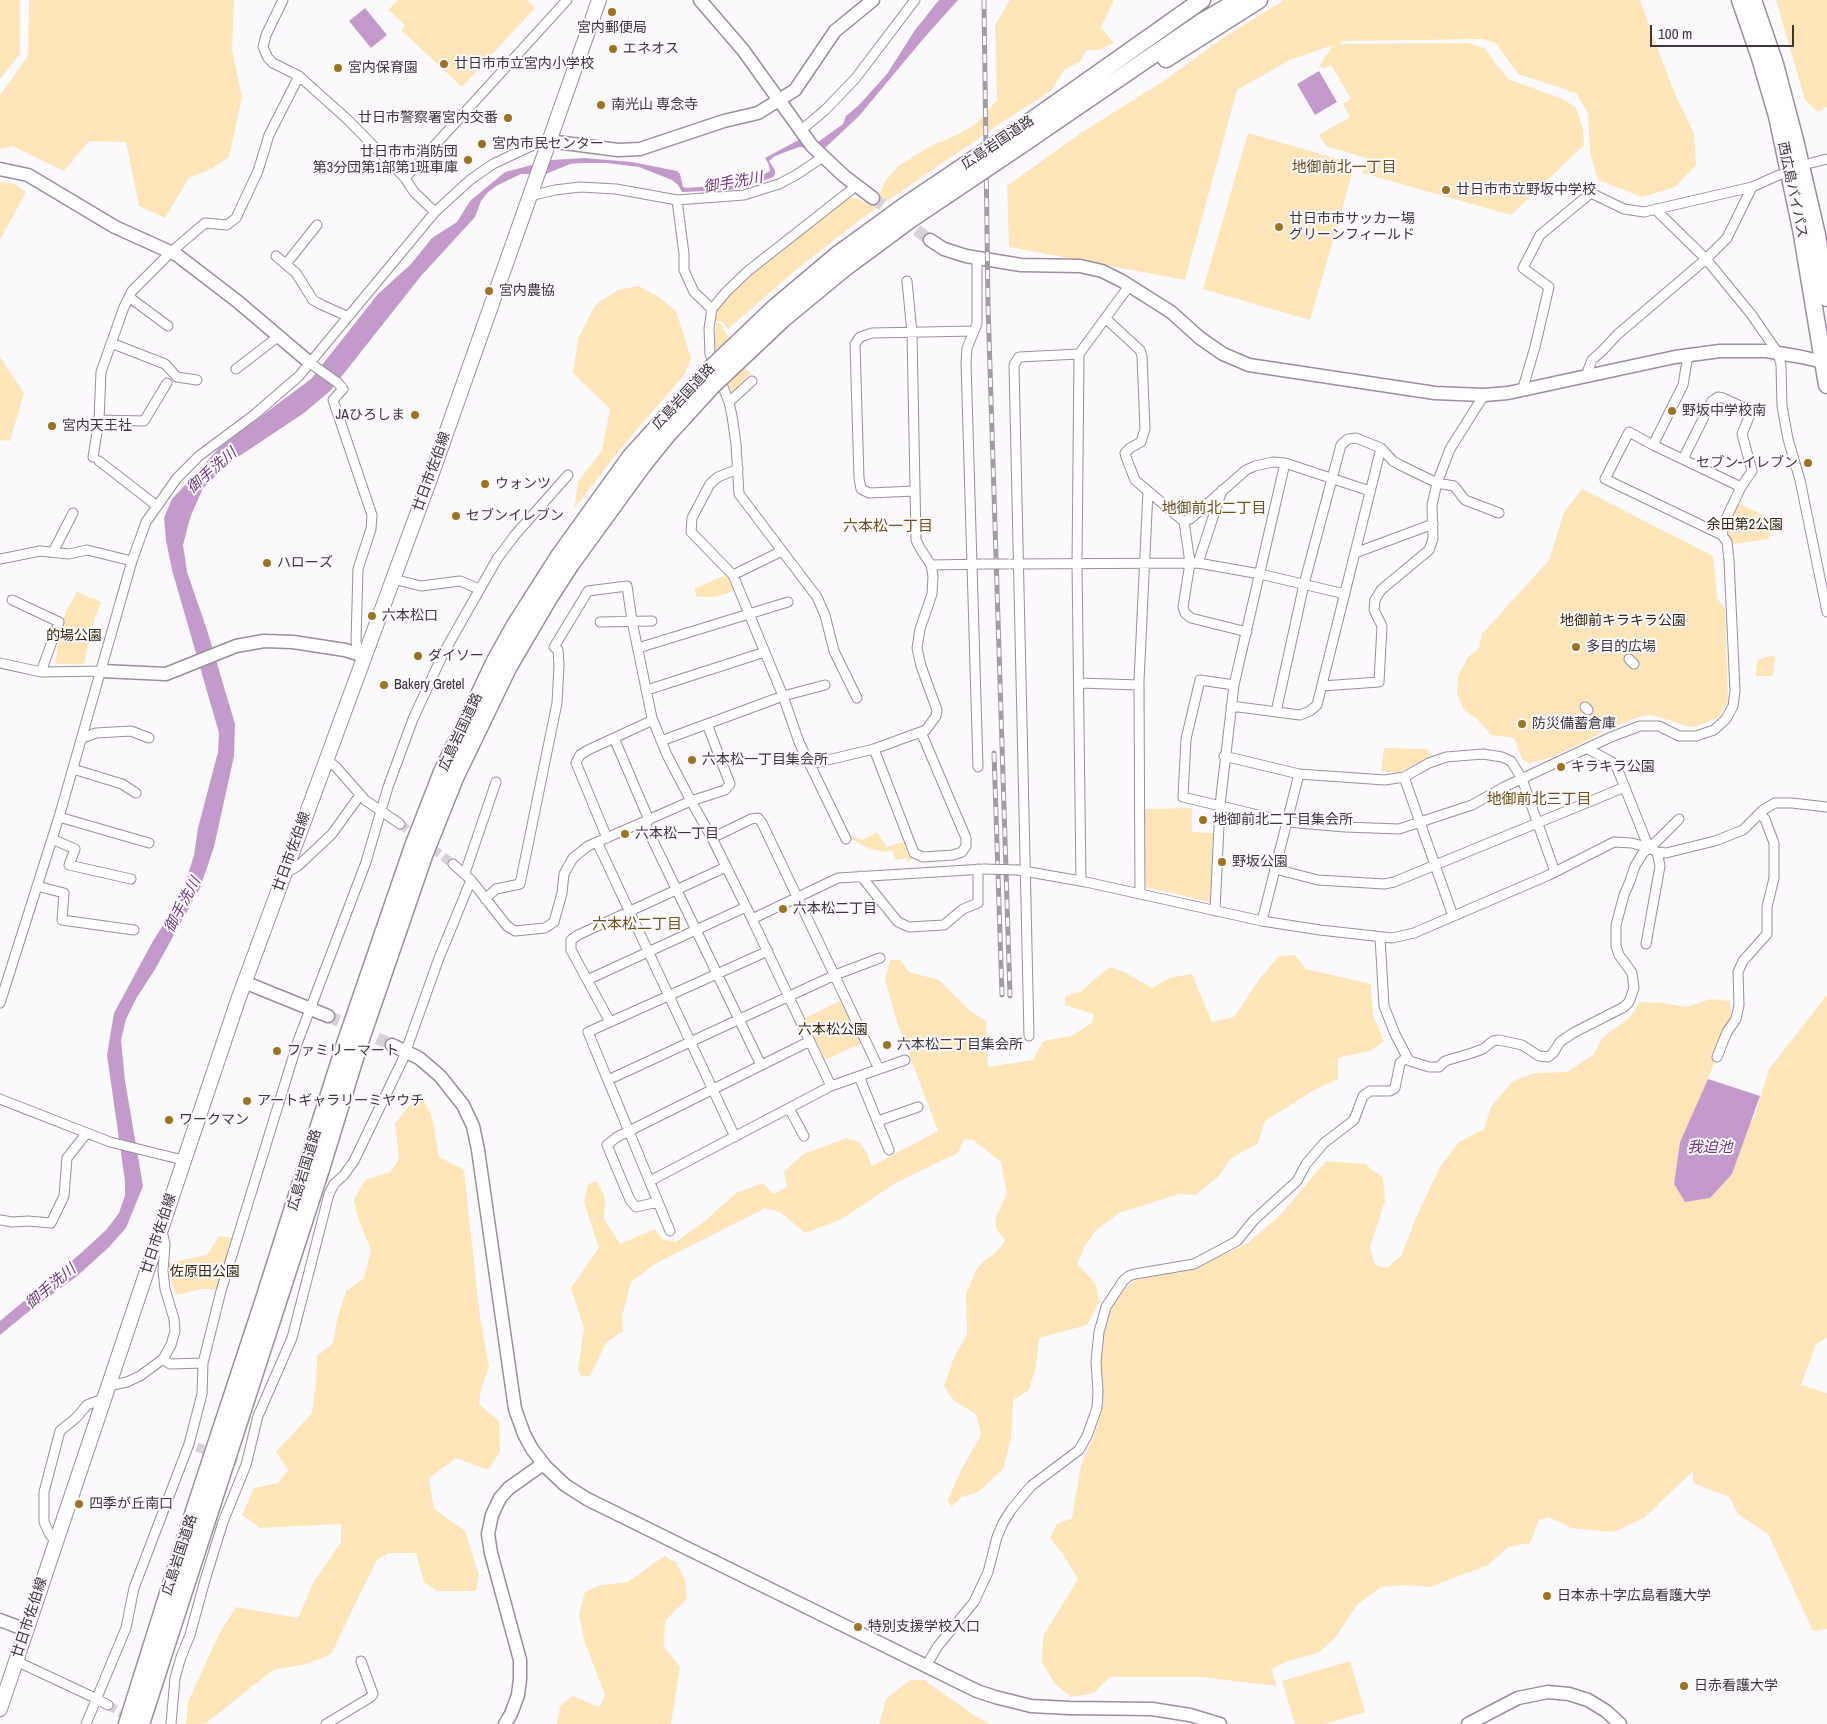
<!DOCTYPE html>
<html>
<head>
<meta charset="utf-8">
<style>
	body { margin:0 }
	#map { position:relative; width:1827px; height:1724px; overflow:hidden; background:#fcf9fd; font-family:"Archivo Narrow",sans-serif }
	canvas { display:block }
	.scale { position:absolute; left:1650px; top:25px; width:144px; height:22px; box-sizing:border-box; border:2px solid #3c353d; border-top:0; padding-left:6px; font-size:15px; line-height:18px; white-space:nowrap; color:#3c353d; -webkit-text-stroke:4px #fcf9fd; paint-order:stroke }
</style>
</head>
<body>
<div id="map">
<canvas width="1827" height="1724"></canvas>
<div class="scale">100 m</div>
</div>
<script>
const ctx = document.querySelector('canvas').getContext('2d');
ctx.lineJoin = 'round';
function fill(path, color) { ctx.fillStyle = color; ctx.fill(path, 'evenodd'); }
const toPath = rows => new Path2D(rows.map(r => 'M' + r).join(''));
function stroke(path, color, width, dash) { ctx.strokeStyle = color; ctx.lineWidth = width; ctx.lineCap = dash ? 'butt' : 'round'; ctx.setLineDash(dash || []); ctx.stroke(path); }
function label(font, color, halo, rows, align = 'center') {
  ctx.font = font + ' "Archivo Narrow","Noto Sans JP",sans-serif'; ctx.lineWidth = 4; ctx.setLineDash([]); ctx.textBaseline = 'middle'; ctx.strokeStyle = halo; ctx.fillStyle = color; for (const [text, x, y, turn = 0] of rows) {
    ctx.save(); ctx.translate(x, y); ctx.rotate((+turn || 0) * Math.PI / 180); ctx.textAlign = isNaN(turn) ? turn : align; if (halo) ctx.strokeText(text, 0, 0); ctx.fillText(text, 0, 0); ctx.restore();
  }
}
fill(toPath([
	[0,0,20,0,20,54,0,79],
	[29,0,234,0,232,50,242,97,229,157,213,168,189,178,165,218,139,206,126,142,89,141,64,171,12,146,0,149,0,95,28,56],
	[398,0,527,0,535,8,462,87,401,30,405,25,388,10],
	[1010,0,1113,0,1114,1,1101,27,1114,43,1099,50,1087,50,1080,62,1065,69,1051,91,1004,121,862,218,797,269,728,329,723,322,715,320,716,311,728,294,750,273,849,198,854,198,870,204,876,202,886,180,898,166,931,146,957,135,976,124,997,100,995,25],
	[1284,0,1640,0,1672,87,1694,134,1696,165,1675,187,1642,197,1598,180,1590,152,1588,113,1576,93,1518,74,1496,43,1483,39,1344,41,1339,44,1468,43,1484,48,1508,79,1563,99,1576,108,1583,129,1584,145,1511,215,1362,173,1366,158,1326,146,1319,135,1350,117,1343,104,1351,99,1331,65,1323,69,1320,65,1333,45,1290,60,1237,90,1185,280,1009,247,1007,186,1078,135,1168,78,1223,38],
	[1776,0,1827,0,1827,107,1818,112,1805,100],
	[1248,133,1355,164,1310,320,1203,289],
	[0,182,15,184,26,192,0,240],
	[639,286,660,298,676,311,691,358,685,374,621,448,574,509,578,482,602,450,610,409,573,373,578,339,595,305,618,290],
	[716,322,721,324,746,370,751,373,732,393,714,350],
	[0,357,24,393,10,441,0,440],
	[1582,489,1713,556,1717,598,1725,609,1728,700,1720,716,1703,724,1695,727,1686,726,1659,717,1649,715,1639,717,1612,727,1580,744,1547,759,1529,763,1522,759,1514,738,1491,735,1477,719,1464,710,1457,694,1458,676,1468,657,1479,648,1482,634,1549,560,1564,512],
	[1736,502,1773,520,1769,539,1733,544,1724,528],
	[726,575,734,591,715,597,697,597,694,589],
	[77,592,101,602,93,624,84,664,55,664,59,636,66,611],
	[1775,656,1773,676,1756,676,1757,661,1765,657],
	[1384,748,1428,749,1430,757,1398,773,1381,771],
	[1192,808,1192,832,1213,833,1210,902,1146,887,1145,809],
	[877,832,887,847,903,842,907,853,913,859,908,862,906,858,896,860,892,850,886,852,870,849,853,840,846,839,852,836,862,840],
	[1295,955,1306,969,1371,984,1373,1016,1384,1041,1372,1050,1338,1058,1338,1079,1314,1090,1265,1121,1258,1143,1230,1159,1219,1176,1195,1195,1179,1194,1119,1213,1096,1230,1085,1246,1077,1263,1096,1285,1099,1302,1087,1325,1039,1338,1036,1366,1029,1390,1013,1400,1011,1438,1003,1469,978,1492,962,1497,951,1507,948,1500,961,1470,981,1435,976,1414,953,1400,944,1386,953,1360,967,1334,966,1293,978,1266,996,1252,1005,1241,997,1230,995,1219,1007,1193,1001,1162,973,1140,964,1139,958,1153,897,1182,842,1219,805,1233,780,1212,765,1208,655,1264,631,1282,622,1316,623,1331,606,1343,590,1376,581,1376,578,1369,584,1328,571,1288,599,1248,584,1202,588,1184,597,1181,605,1198,604,1219,620,1244,655,1229,662,1239,676,1242,706,1220,736,1193,763,1183,773,1194,787,1187,784,1172,803,1154,847,1138,860,1143,867,1154,872,1166,938,1131,896,1019,885,979,890,960,900,960,909,972,939,980,969,1010,986,1021,988,1067,1033,1060,1043,1041,1071,1036,1092,1023,1094,1014,1065,1005,1065,996,1082,991,1092,981,1110,967,1124,972,1152,988,1169,978,1192,974,1212,1022,1234,1017,1260,978,1279,956],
	[1827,995,1827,1338,1816,1344,1801,1385,1827,1393,1827,1629,1813,1631,1768,1534,1738,1514,1729,1497,1693,1483,1693,1471,1644,1518,1613,1532,1571,1528,1549,1517,1539,1520,1530,1543,1508,1547,1488,1565,1430,1587,1405,1585,1381,1587,1357,1605,1335,1638,1318,1653,1288,1661,1271,1669,1277,1686,1200,1677,1110,1677,1094,1693,1071,1697,1055,1684,1042,1662,1043,1636,1078,1579,1062,1553,1050,1538,1057,1524,1072,1518,1081,1465,1093,1439,1103,1407,1099,1343,1109,1310,1118,1292,1138,1279,1186,1271,1208,1262,1248,1243,1280,1215,1326,1161,1365,1164,1383,1178,1385,1201,1370,1247,1375,1265,1387,1268,1401,1256,1418,1213,1440,1167,1459,1142,1484,1129,1491,1107,1513,1081,1534,1073,1567,1072,1593,1055,1603,1037,1629,1018,1640,1002,1663,1003,1686,1007,1711,999,1730,1001,1731,1018,1708,1079,1680,1142,1674,1184,1685,1202,1754,1118,1769,1069],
	[842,1000,862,1043,825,1060,805,1018],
	[420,1093,432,1117,439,1157,464,1170,480,1317,489,1367,481,1390,479,1404,499,1421,500,1452,488,1470,456,1458,429,1478,434,1509,465,1531,479,1575,476,1591,437,1591,424,1582,416,1553,389,1553,376,1561,331,1654,307,1664,273,1670,205,1724,186,1724,188,1702,219,1634,236,1607,298,1618,313,1583,341,1542,341,1524,260,1528,242,1515,254,1488,278,1483,288,1470,276,1452,312,1413,316,1383,317,1356,333,1343,337,1320,346,1291,364,1278,371,1250,358,1218,354,1200,365,1180,390,1172,399,1159,395,1123],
	[219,1236,232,1238,217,1289,202,1289,176,1295,166,1266,168,1263,207,1255],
	[664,1556,676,1562,685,1580,687,1599,665,1621,664,1646,680,1667,671,1724,557,1724,560,1706,572,1696,599,1707,605,1695,584,1640,579,1614,585,1592,601,1585,628,1582],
	[1350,1661,1365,1712,1325,1724,1295,1724,1282,1681],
	[910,1680,924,1680,977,1717,991,1724,879,1724,886,1699]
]), '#fee5b7');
fill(toPath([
	[939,0,958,0,924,38,859,116,824,149,799,147,775,156,769,161,775,170,775,174,773,177,753,184,730,190,682,192,678,185,672,180,639,167,607,163,581,163,570,164,546,174,521,174,498,185,488,192,481,201,475,217,421,276,330,391,304,413,229,463,203,488,190,518,183,545,187,572,207,630,235,724,234,756,214,847,200,888,154,971,137,997,126,1019,121,1040,125,1081,143,1186,126,1228,108,1248,76,1277,33,1308,0,1335,0,1321,81,1253,106,1230,119,1213,125,1195,125,1181,107,1055,114,1013,153,941,181,897,194,855,198,828,218,752,219,733,172,570,166,540,164,518,172,499,220,447,311,379,378,294,411,264,432,238,457,222,470,201,505,172,551,160,585,158,632,162,677,171,680,174,683,187,687,188,724,185,755,179,770,171,769,165,765,158,806,136,818,142,843,124,846,116,859,105,887,74,915,30],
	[365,8,387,35,371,48,349,21],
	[1319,71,1337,102,1315,115,1297,84],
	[1708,1079,1760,1096,1732,1174,1710,1198,1685,1202,1674,1184,1680,1142]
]), '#c49acd');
stroke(toPath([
	[400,824,453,864],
	[197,1447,237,1462],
	[108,1705,131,1719]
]), '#d6d2d7', 9, [9, 4.5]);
stroke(toPath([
	[873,198,930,240],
	[328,1016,392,1045]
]), '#d6d2d7', 12, [12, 6]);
const street = toPath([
	[283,0,266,35,263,47,268,58,273,63,299,76],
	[800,131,824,111,855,79,915,0],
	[1811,163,1827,159],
	[405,178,567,0],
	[856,186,748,271,726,292,712,309,709,328,710,354,729,402,732,416,736,444,739,494,817,597,825,615,834,651,857,698],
	[530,196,555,190,580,187,616,189,677,200,744,195,779,184,796,175,823,157],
	[677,200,684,254,684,270,694,292,712,309],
	[1655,209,1706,259,1751,314,1778,353,1781,365,1782,406,1788,439,1800,480,1827,612],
	[276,256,296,273,313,300,322,305,347,316],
	[977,258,977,324,967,348,966,362,978,767],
	[286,264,317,225],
	[129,297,168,326],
	[1105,318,1140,350,1142,356,1145,429,1141,442,1130,448,1125,453,1126,457,1135,480,1181,519,1184,521,1190,519,1246,470,1255,466,1273,462,1285,463,1370,491],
	[111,343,165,364,177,377,197,380],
	[310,363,338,383,343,389,333,400,372,515,371,529,358,569,356,641,358,654],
	[236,369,279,336],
	[1589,377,1588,370,1592,360,1603,350,1618,334,1706,259,1727,238,1752,187],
	[1522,391,1535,347,1549,287,1523,268,1540,235,1591,193,1624,209,1644,212,1752,187,1779,175],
	[729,402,752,381],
	[99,420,144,421,167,383],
	[1653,445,1629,432,1605,479,1722,535],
	[93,457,99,420,101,372,124,307,132,291,171,252,205,223,227,225,236,218,258,171,269,135,299,76,347,119,405,178,414,192,435,212],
	[1683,459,1712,401,1718,397,1723,398,1745,408,1748,411,1749,417,1742,434,1752,471,1741,487],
	[99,461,157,506],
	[738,469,718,477,710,484,692,518,691,532,733,575,783,696,799,742,846,839],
	[915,491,869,493,861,489,859,478,855,344,860,337,872,333,974,331],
	[1184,521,1190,563,1183,607,1185,613,1191,618,1247,632],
	[53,552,73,513],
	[1355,553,1433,524],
	[0,559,40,551,69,554,87,550,132,561],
	[1198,563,1222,490],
	[1013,564,1198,563,1260,574,1345,594],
	[931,565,984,564],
	[733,575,782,551],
	[393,579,421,586,460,581,479,589],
	[12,600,59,622,41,672],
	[600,622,652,621],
	[638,648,788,602],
	[1629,659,1634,664],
	[0,663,41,672,102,671],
	[1079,683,1139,685],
	[1234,685,1200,680,1186,739,1183,797,1287,822,1345,827,1399,829,1472,805,1504,787,1611,737,1640,726,1659,726,1679,736,1696,736,1714,730,1726,719,1733,706,1735,691,1729,560,1727,542,1722,535,1724,523,1741,487,1653,445,1683,385,1688,355],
	[1322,686,1379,682,1382,626,1374,610,1375,600,1381,590,1429,550,1433,539,1432,505,1437,483,1450,449,1484,395],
	[647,690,765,652],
	[1231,706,1300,715,1310,711,1317,705,1381,448],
	[1585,707,1588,710],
	[1276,712,1304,584,1341,445,1348,439,1356,438,1381,448,1393,461,1400,465,1437,483,1454,486,1465,500,1499,513],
	[82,738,96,733,131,731,149,738],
	[614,738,649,820],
	[661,741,783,696,825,685],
	[874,749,914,853,923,857,953,855,962,852,966,846,966,838,921,732],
	[1588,749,1612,762,1617,768,1649,848],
	[1224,756,1299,774,1385,780,1404,777,1429,763,1446,757,1483,754,1502,757,1511,761,1522,779,1555,872],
	[326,759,336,767,365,800,400,824],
	[811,764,874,749,926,730,936,716,937,710,921,666,917,648,920,629,932,594,933,576,931,565,920,548,916,540,912,333,907,281],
	[73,769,122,784,136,793],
	[1404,777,1453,916],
	[59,817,149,843],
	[644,822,761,1065],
	[607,838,576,763,580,755,588,750,653,720],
	[712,838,751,819,758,818,762,823,879,1069],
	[52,839,75,849,69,865,131,879],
	[597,842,735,1137],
	[453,864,471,880,507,926,515,931,545,928,554,922,562,893,564,874,573,858,588,846,691,801,712,838,752,919,838,878,984,869],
	[1275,869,1318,880,1384,884,1394,882,1625,787],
	[1018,870,1086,882,1262,921,1320,930,1392,938,1414,933,1549,875,1614,842,1632,843,1649,848,1657,852,1666,853,1715,841,1743,830,1763,810,1775,803,1792,803,1827,807],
	[465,873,496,782],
	[284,874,298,866,332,834,360,795],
	[861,876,898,922,909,927,944,925,963,909,978,903,978,869],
	[1081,881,1077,564,1079,354,1129,286],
	[37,886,64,893,62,920,134,930],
	[1140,894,1139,681,1148,491],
	[485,899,496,889,520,884,557,703,559,665,558,650,554,647,588,591,627,586,632,621,652,718,667,755,691,801,725,790,730,784,707,724],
	[1215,911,1220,805,1234,685,1285,463],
	[752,919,831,1086],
	[1262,921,1299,774],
	[1380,937,1384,1006,1395,1034,1407,1057],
	[1646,944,1660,866,1657,852],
	[587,980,746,907],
	[0,1003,59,817,132,561,146,522,177,478,199,456,254,415,299,376,435,212,470,180,493,164,529,147,549,141],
	[610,1022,571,950,571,940,578,935,726,867],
	[1029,1036,1014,365,1019,357,1079,354],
	[1717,1057,1727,1032,1736,1019,1739,1005,1738,972,1743,961,1767,934,1767,907,1774,878,1774,843,1765,819,1760,814],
	[859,1076,889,1150],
	[608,1080,835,975,880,958],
	[0,1099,110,1142,183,1160],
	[789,1108,804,1136],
	[878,1121,918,1107],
	[650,1181,831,1086,905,1060],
	[658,1202,636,1207,630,1200,607,1145,617,1137,810,1041],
	[0,1220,13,1222,28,1221,51,1223,64,1196,67,1158,86,1134],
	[670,1231,588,1032,768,951],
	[163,1359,170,1364,203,1363],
	[108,1386,127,1382,140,1376,163,1359,171,1345,175,1331,174,1319,165,1289,163,1271,165,1244,162,1231],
	[56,1541,50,1535,44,1522,44,1492,60,1431,76,1418,87,1405,103,1399],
	[16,1661,95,1698,108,1705],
	[926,1666,938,1646,974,1602,988,1572,997,1537,1003,1523,1011,1510,1031,1486,1079,1450,1087,1436,1097,1408,1098,1392,1096,1362,1099,1332,1106,1307,1123,1281,1129,1276,1135,1274,1194,1264,1237,1241,1254,1220,1297,1181,1306,1164,1324,1143,1354,1120,1363,1096,1370,1091,1390,1091,1395,1088,1400,1063,1407,1057,1410,1061,1429,1067,1439,1067,1445,1061,1472,1053,1483,1049,1493,1041,1499,1040,1522,1045,1539,1056,1548,1057,1553,1053,1560,1042,1573,1033,1624,1007,1629,1002,1634,988,1632,973,1619,955,1616,946,1616,925,1624,895,1630,881,1635,866,1643,853,1657,841,1679,819],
	[86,1724,126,1628,134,1588,189,1444,202,1394,203,1363,221,1291,298,1041,366,862,388,787,413,719,443,654,497,559,515,535,568,475],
	[171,1724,175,1678,181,1657,190,1635,205,1580,223,1522,246,1465,258,1416,292,1338,329,1194,334,1184,344,1175,354,1161,403,1059,439,958,471,880],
	[326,1724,371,1697,373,1694,361,1661]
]);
const secondary = toPath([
	[700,0,743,50,812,146,844,176,873,198],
	[549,141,618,150,640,149,724,121,758,113,795,90,835,31,873,0],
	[0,169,28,175,115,227,177,255,237,301,310,363],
	[930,240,944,249,966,256,1021,265,1080,266,1102,271,1122,281,1171,312,1200,338,1223,354,1249,365,1435,393,1484,395,1508,393,1675,357,1720,351,1766,351,1802,357,1827,363],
	[102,671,166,674,236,646,264,641,293,642,345,650,364,656],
	[244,982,328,1016],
	[392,1045,419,1058,440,1076,463,1105,473,1126,478,1150,515,1409,524,1434,532,1449,546,1467,565,1485,587,1499,977,1691,995,1697,1031,1706,1069,1708,1152,1709,1190,1715,1220,1724],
	[0,1620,26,1630],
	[505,1724,511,1714,518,1695,520,1679,520,1660,491,1553,488,1534,492,1515,500,1498,509,1488,543,1464],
	[1468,1724,1518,1698,1548,1692,1569,1694,1588,1700,1606,1711,1620,1724]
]);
const primary = toPath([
	[0,1709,238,1000,430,479,599,0]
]);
const highway = toPath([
	[1740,0,1760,58,1777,116,1801,229,1827,385],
	[1753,0,1775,64,1795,140,1817,235,1827,298],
	[1166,59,1259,0],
	[1025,125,1202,0],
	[1033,137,1200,23,1239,0],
	[127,1724,194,1511,264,1299,346,1041,412,849,442,772,495,661,515,625,559,556,631,456,706,373],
	[141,1724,322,1166,359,1045,425,853,455,778,508,668,549,598,571,564,643,465,668,434,712,386]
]);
stroke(street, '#9b8c9e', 11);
stroke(secondary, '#9b8c9e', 15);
stroke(primary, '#9b8c9e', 16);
stroke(highway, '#9b8c9e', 19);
stroke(street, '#fff', 9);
stroke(secondary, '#fff', 12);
stroke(primary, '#fff', 14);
stroke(highway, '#fff', 16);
const rail = toPath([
	[984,0,988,305,1010,996],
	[994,753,1002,995]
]);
stroke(rail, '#a19ca2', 5);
stroke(rail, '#fcf9fd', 3, [9]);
const streetBridge = toPath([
	[984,564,1009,564],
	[984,869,1018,870]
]);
const highwayBridge = toPath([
	[706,373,774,308,837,255,903,207,1025,125],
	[712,386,783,319,846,267,911,219,1033,137]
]);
stroke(streetBridge, '#9b8c9e', 11, []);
stroke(highwayBridge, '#9b8c9e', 19, []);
stroke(streetBridge, '#fff', 9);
stroke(highwayBridge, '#fff', 16);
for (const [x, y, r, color] of [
	[612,12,5,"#9b7421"],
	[613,49,5,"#9b7421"],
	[444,64,5,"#9b7421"],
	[338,68,5,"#9b7421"],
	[601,105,5,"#9b7421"],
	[508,118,5,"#9b7421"],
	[482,144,5,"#9b7421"],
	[468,160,5,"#9b7421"],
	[1446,190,5,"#9b7421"],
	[1279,227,5,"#9b7421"],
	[489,291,5,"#9b7421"],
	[1672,411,5,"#9b7421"],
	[415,415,5,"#9b7421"],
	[52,426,5,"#9b7421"],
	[1808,463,5,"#9b7421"],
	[485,484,5,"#9b7421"],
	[456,516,5,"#9b7421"],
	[267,563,5,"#9b7421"],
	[372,616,5,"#9b7421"],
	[1576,647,5,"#9b7421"],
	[418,656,5,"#9b7421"],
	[384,685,5,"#9b7421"],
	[1522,724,5,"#9b7421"],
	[692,760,5,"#9b7421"],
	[1561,767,5,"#9b7421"],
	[1203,820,5,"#9b7421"],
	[625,834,5,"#9b7421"],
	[1222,862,5,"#9b7421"],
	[783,909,5,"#9b7421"],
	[887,1045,5,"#9b7421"],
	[277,1051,5,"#9b7421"],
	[247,1101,5,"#9b7421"],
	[169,1120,5,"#9b7421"],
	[79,1504,5,"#9b7421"],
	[1547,1596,5,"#9b7421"],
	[858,1627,5,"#9b7421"],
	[1684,1686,5,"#9b7421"]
]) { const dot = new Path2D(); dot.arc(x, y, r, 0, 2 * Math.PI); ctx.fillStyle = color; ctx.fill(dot); stroke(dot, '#fcf9fd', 2); }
label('14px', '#3c353d', '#fcf9fd', [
	["宮内郵便局",612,28,"center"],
	["エネオス",623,49],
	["廿日市市立宮内小学校",454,64],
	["宮内保育園",348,68],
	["南光山 専念寺",611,105],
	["廿日市警察署宮内交番",498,118,"right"],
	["宮内市民センター",492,144],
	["廿日市市消防団",458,152,"right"],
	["第3分団第1部第1班車庫",458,168,"right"],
	["廿日市市立野坂中学校",1456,190],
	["廿日市市サッカー場",1289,219],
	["グリーンフィールド",1289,235],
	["宮内農協",499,291],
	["野坂中学校南",1682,411],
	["JAひろしま",405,415,"right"],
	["宮内天王社",62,426],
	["セブン-イレブン",1798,463,"right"],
	["ウォンツ",495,484],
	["セブンイレブン",466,516],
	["ハローズ",277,563],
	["六本松口",382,616],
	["多目的広場",1586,647],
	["ダイソー",428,656],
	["Bakery Gretel",394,685],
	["防災備蓄倉庫",1532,724],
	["六本松一丁目集会所",702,760],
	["キラキラ公園",1571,767],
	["地御前北二丁目集会所",1213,820],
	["六本松一丁目",635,834],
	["野坂公園",1232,862],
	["六本松二丁目",793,909],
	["六本松二丁目集会所",897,1045],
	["ファミリーマート",287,1051],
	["アートギャラリーミヤウチ",257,1101],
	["ワークマン",179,1120],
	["四季が丘南口",89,1504],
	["日本赤十字広島看護大学",1557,1596],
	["特別支援学校入口",868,1627],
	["日赤看護大学",1694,1686]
], 'left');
label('14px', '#3c353d', '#fcf9fd', [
	["広島岩国道路",998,143,-34],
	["西広島バイパス",1792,190,78],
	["広島岩国道路",684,397,-47],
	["廿日市佐伯線",432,472,-70],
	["広島岩国道路",461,732,-65],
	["廿日市佐伯線",292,852,-70],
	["広島岩国道路",305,1170,-73],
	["廿日市佐伯線",159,1234,-72],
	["広島岩国道路",180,1555,-72],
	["廿日市佐伯線",30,1618,-72]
]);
label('14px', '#34270b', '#fcf9fd', [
	["余田第2公園",1745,525],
	["地御前キラキラ公園",1623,621],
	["的場公園",74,636],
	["六本松公園",833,1030],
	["佐原田公園",205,1272]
]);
label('15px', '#6c5119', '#fcf9fd', [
	["地御前北一丁目",1344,168],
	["地御前北二丁目",1214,509],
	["六本松一丁目",888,527],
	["地御前北三丁目",1539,800],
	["六本松二丁目",637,925]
]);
label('italic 15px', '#6d3979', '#fcf9fd', [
	["御手洗川",733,183,-10],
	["御手洗川",212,471,-41],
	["御手洗川",183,905,-62],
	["我迫池",1710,1148],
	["御手洗川",51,1287,-40]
]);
</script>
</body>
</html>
